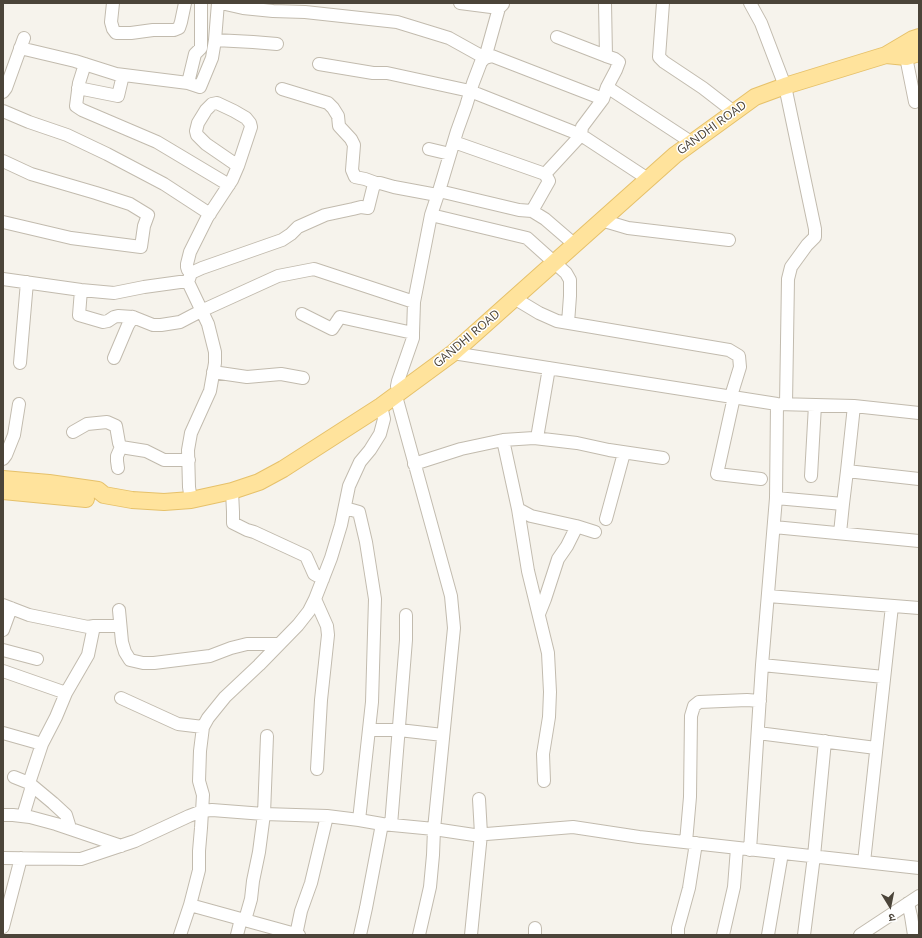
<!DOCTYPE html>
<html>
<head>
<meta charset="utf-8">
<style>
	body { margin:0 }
	#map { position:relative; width:922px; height:938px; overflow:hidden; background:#f6f3ec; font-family:"Open Sans","Noto Sans Devanagari",sans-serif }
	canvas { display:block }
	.frame { position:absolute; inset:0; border:4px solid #4b4439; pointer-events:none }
	.north { position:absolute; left:870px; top:886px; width:40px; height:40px; -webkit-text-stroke:3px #fff; paint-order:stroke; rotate:170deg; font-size:11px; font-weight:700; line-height:16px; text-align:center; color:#4b4439 }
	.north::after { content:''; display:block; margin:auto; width:14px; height:18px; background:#4b4439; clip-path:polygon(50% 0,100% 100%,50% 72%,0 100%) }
</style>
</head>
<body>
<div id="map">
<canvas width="922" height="938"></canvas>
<div class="frame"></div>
<div class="north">उ</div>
</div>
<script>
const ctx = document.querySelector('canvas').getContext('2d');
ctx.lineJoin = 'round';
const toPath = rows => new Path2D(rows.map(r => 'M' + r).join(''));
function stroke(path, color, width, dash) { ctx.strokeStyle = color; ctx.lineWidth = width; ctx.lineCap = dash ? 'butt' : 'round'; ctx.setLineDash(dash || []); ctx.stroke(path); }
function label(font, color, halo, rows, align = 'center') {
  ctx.font = font + ' "Open Sans",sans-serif'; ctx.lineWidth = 3; ctx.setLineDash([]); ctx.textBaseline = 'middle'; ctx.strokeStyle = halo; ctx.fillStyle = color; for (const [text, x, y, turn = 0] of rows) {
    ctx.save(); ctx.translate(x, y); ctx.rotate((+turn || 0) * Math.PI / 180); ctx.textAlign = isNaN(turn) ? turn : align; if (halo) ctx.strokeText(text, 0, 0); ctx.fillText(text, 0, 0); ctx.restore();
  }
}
const minor = toPath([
	[113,3,111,22,113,29,116,33,131,33,153,30,174,30,179,28,181,22,185,3],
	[218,3,215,40,253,42,277,44],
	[221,3,243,8,273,11,305,12,397,22,449,38,485,58,499,8,497,7],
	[460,3,499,8,503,4],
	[605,3,606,56,615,59,619,62,616,70,607,87],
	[663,3,659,57,664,62,703,88,734,112],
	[750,3,761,23,785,86,815,229,815,237,807,245,791,267,788,279,786,404],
	[557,37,606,56],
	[20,48,75,61,116,74,188,83,200,87,212,58,215,40],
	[906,57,915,102],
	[85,64,79,83,76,106,82,110,157,142,229,185],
	[319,64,373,73,387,73,470,91,581,135,545,174],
	[188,83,195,54,201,48,201,3],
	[78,88,118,96,123,75],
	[282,89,328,103,333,108,338,116,339,126,351,139,354,145,352,170,355,177,365,179,376,183],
	[3,92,6,88,24,38],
	[603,99,607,87,691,142],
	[3,111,29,122,67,135,107,154,164,184,210,214],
	[454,142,545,174,549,181,532,211,545,219,574,244],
	[429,149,450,154],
	[3,161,31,174,96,193,130,204,148,215,144,226,141,247,71,238,3,222],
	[439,191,519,210,532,211],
	[431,215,439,191,457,131,466,106,473,83,481,62,485,58,492,56,603,99,582,127,581,135,648,179],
	[601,220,628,228,729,240],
	[191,273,188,270,187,267,187,264,190,252,207,218,232,180,238,166,251,127,250,123,246,118,234,111,217,103,212,104,206,110,198,123,196,131,197,135,206,144,238,166],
	[3,279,81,290,114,293,144,287,180,282,188,282,208,324,215,352,215,363,210,391,191,433,188,450,189,487,191,500],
	[189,279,191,273,202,268,282,240,291,234,298,227,325,215,353,209,361,207,368,208,373,188,376,183,380,183,394,187,437,195],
	[81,290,79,315,103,322,108,321,114,317,118,316,133,317],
	[514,298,539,313,557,321,729,350,739,356,740,367,731,396],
	[302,314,332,329,340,317,413,333,414,302,431,215,527,238,566,273,570,280,570,296,568,323],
	[453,353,777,404,854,406,919,413],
	[114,358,128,325,133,317,153,325,161,325,180,322,201,311,278,276,314,269,414,302],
	[20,363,27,282],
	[213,372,247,377,281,374,303,378],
	[400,393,397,386,398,381,413,338,413,333],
	[396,396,451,596,454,628,434,829,433,855,430,887,419,935],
	[734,397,717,474,761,479],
	[73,432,87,424,107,422,116,426,119,443,121,447,146,451,164,460,189,460],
	[537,438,549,368],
	[503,440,518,509,528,571,548,653,550,692,549,717,543,754,544,781],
	[3,459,6,455,14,435,19,404],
	[414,464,461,449,503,440,534,438,577,443,609,450,663,458],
	[118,468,117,461,117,456,121,447],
	[847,471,854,406],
	[811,476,815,405],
	[232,491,233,512,233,523,247,530,254,532,306,556,314,574,323,579],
	[776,498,843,504,847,471,919,479],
	[345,508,359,512,366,542,375,599,372,702,359,820],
	[518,509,531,516,576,526,595,532],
	[606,519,624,453],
	[774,527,919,541],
	[840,533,843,504],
	[768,596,919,608],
	[315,599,327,626,328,635,321,700,317,769],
	[3,605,29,615,88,627,94,626,88,655,66,693,56,717,42,744],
	[119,610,122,642,125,652,130,660,143,663,154,663,210,656,231,648,247,644,278,644],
	[539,614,545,599,558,559,567,546,574,532,576,526],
	[94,626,120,626],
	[3,630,11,608],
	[3,650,37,659],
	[762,665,884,677],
	[3,671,66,693],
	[121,698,178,724,203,727,208,718,225,697,259,665,298,625,309,611,315,599,331,558,341,525,349,486,360,462,370,450,380,434,384,419,381,406],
	[203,727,200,751,199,781,203,795,201,828,199,851,199,870,190,905,299,935],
	[369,730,399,730,443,735],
	[3,733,42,744,29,783],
	[758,733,876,748],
	[14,777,29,783,53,803,66,815,70,828],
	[3,815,13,815,30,817,56,824,121,846],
	[23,816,32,786],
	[391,825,406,640,406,615],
	[686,842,690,797,691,716,694,706,699,702,747,700,760,701],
	[750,850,762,665,776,498,777,404],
	[3,858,81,859,135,841,189,816,202,811,212,810,264,814,327,816,359,820,382,824,434,829,474,835,573,827,639,837,919,868],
	[864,862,892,606],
	[908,903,911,916,914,935],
	[245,920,251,899,253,881,259,852,264,814,267,736],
	[3,927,21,858],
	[180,935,190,905],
	[237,935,241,919],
	[296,935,301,911,311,883,327,816],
	[360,935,366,908,382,824],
	[471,935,481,834,479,799],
	[535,935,535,928],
	[678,935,678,928,689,888,696,843],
	[723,935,734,887,737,848],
	[768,935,782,853],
	[804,935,814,856,825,741],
	[860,935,919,896]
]);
const major = toPath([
	[886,55,906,57,919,53],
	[3,479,49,483,98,490,104,495,132,500,164,502,191,500,232,491,259,482,283,469,381,406,453,353,675,155,755,97,785,86,886,55,913,39,919,37],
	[3,491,86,499]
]);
stroke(minor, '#c2bbae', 14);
stroke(major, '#e6c16a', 18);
stroke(minor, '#fff', 12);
stroke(major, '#ffe39c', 16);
label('12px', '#4b4439', '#fff', [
	["GANDHI ROAD",712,128,-36],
	["GANDHI ROAD",467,339,-40]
]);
</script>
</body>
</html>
